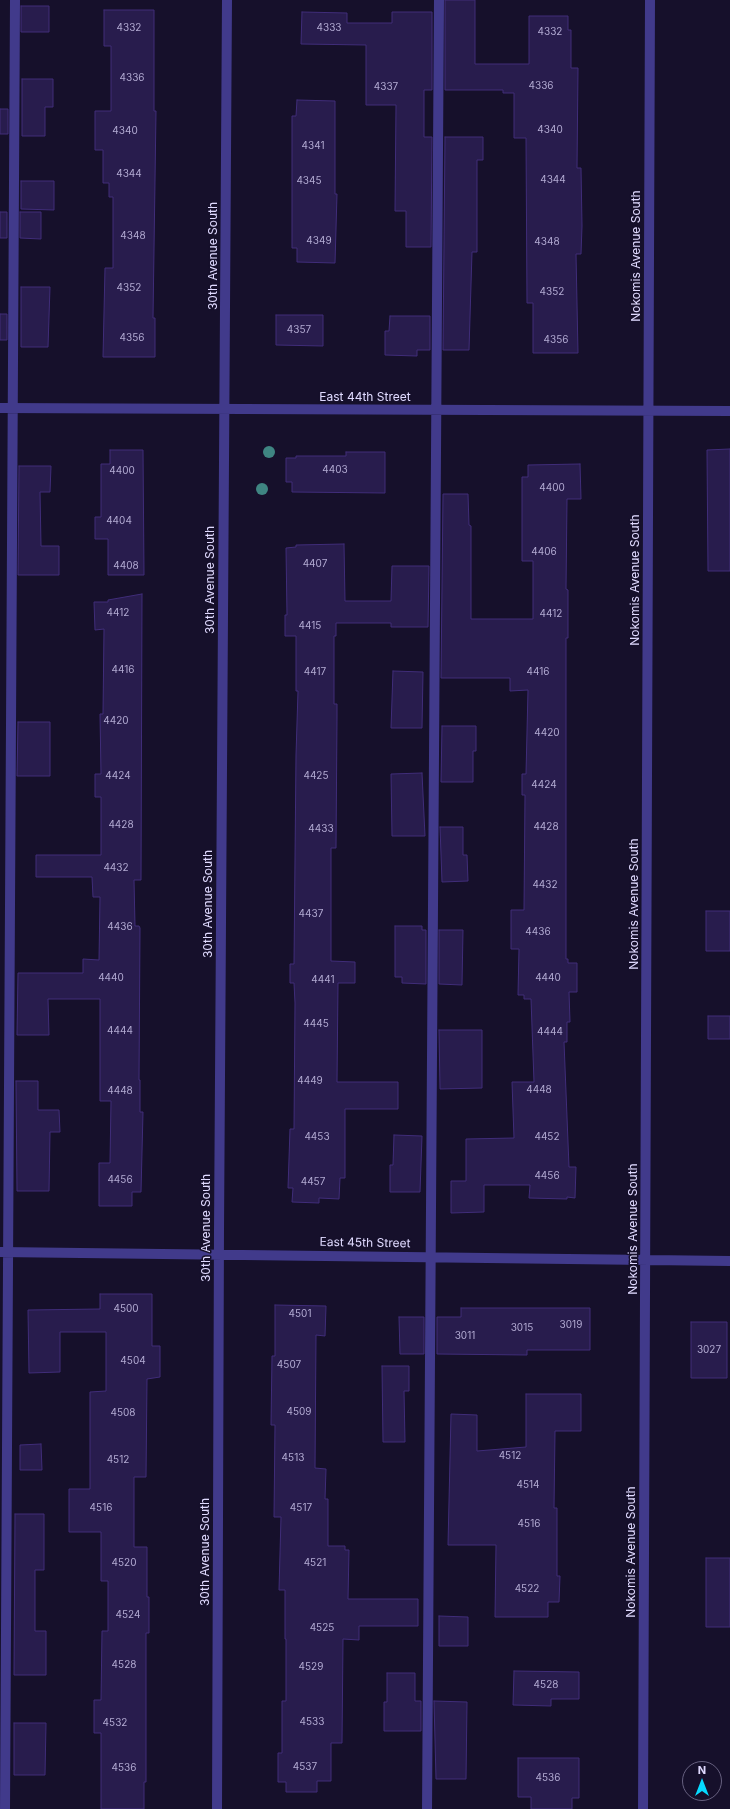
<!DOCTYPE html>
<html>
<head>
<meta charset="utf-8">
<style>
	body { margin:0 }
	#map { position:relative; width:730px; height:1809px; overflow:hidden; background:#16102b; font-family:Inter,sans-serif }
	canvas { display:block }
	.north { position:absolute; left:682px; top:1761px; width:40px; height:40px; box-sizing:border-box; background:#16102b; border:1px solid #676180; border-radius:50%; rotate:0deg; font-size:11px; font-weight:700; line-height:16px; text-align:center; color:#e0daff }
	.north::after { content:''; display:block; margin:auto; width:14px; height:18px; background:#06daff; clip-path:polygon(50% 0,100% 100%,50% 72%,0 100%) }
</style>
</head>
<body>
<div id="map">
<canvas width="730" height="1809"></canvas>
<div class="north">N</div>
</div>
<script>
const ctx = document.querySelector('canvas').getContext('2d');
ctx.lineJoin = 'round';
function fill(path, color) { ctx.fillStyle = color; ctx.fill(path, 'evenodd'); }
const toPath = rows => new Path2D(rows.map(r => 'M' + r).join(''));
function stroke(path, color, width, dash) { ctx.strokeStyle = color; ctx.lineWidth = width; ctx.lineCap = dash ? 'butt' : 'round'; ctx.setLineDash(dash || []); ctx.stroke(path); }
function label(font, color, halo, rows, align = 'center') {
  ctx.font = font + ' Inter,sans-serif'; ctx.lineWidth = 3; ctx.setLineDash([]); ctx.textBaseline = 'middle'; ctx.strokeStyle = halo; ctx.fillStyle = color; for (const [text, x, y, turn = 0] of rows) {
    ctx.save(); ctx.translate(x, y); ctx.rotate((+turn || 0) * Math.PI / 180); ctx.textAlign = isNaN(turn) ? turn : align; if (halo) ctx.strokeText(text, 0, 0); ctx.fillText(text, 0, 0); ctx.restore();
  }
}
const building = toPath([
	[445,0,475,0,475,64,529,64,529,16,568,16,568,30,571,30,571,68,578,68,577,168,581,168,582,226,581,254,576,254,578,353,533,353,533,303,527,303,526,138,514,138,514,93,503,93,503,90,445,90,445,0],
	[21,6,49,6,49,32,21,32,21,6],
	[104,10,154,10,154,111,156,111,153,318,155,318,155,357,103,357,105,268,113,268,113,197,109,197,109,183,103,183,103,150,95,150,95,111,111,111,111,46,104,46,104,10],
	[302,12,347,13,347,23,392,23,392,12,432,12,432,90,424,90,424,137,432,137,431,247,406,247,406,211,395,211,396,105,366,105,366,45,301,44,302,12],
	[22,79,53,79,53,107,45,107,45,136,22,136,22,79],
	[297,100,335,101,335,194,337,194,335,263,297,262,297,248,292,248,292,116,296,116,297,100],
	[0,109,8,109,8,134,0,134,0,109],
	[445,137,483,137,483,160,477,160,477,252,472,252,469,350,443,350,445,137],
	[21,181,54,181,54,210,21,209,21,181],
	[0,212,7,212,7,238,0,238,0,212],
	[20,212,41,212,41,239,20,238,20,212],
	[21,287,50,287,48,347,21,347,21,287],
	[0,314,7,314,7,340,0,340,0,314],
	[276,315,323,315,323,346,276,345,276,315],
	[390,316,430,316,430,350,417,350,417,356,385,355,385,331,389,331,390,316],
	[730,449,730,571,708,571,707,450,730,449],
	[110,450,143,450,144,575,108,575,108,539,95,539,95,517,101,517,101,464,110,464,110,450],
	[346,452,385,452,385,493,292,492,292,482,286,482,286,458,296,458,296,456,346,456,346,452],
	[580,464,581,499,567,499,566,589,568,590,568,638,566,638,566,959,568,959,568,963,577,963,577,992,569,992,570,1022,567,1022,567,1042,564,1042,569,1167,576,1167,575,1198,567,1197,567,1199,529,1198,530,1185,484,1185,484,1212,451,1213,451,1181,466,1181,466,1139,514,1138,512,1082,534,1082,531,999,524,999,524,995,518,995,519,949,511,949,511,910,524,910,525,795,522,795,522,774,526,774,528,690,510,691,510,678,441,678,443,494,468,494,469,525,471,526,471,619,533,619,533,561,522,561,522,477,528,477,528,465,580,464],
	[19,466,51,466,50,492,40,492,41,546,59,546,59,575,18,575,19,466],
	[344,544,345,601,391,601,392,566,429,566,428,627,391,627,391,623,336,623,336,636,334,636,334,704,337,704,337,717,336,848,331,848,331,961,355,962,355,983,338,983,337,1082,398,1082,398,1109,345,1109,345,1178,340,1178,339,1199,319,1198,319,1203,292,1202,293,1188,288,1188,290,1129,294,1129,295,1003,294,983,290,983,290,964,294,964,296,755,298,691,296,691,296,636,285,636,285,615,287,615,286,548,296,547,296,545,344,544],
	[142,594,141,880,134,880,135,926,139,926,140,928,139,1080,140,1080,140,1112,143,1112,141,1192,132,1192,132,1206,99,1206,99,1163,110,1163,111,1101,100,1101,100,999,48,999,49,1035,17,1035,18,973,83,973,83,959,99,960,100,897,93,897,92,877,36,877,36,855,101,855,101,797,95,797,95,774,101,774,100,714,103,714,104,629,95,630,94,602,108,602,108,600,142,594],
	[393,671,423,672,422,728,391,728,393,671],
	[18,722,50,722,50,776,17,776,18,722],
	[442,726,476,726,476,751,473,751,473,782,441,782,442,726],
	[422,773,425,836,392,836,391,774,422,773],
	[440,827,463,827,463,855,467,855,468,881,442,882,440,827],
	[706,911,730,911,730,951,706,951,706,911],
	[395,926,422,926,422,930,426,930,426,984,402,983,402,977,395,977,395,926],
	[439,930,463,930,462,985,439,984,439,930],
	[708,1016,730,1016,730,1039,708,1039,708,1016],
	[439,1030,482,1030,482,1088,440,1089,439,1030],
	[16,1081,38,1081,38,1110,59,1110,60,1132,50,1132,49,1191,17,1191,16,1081],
	[394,1135,422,1136,420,1192,390,1192,390,1165,393,1165,394,1135],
	[100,1294,152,1294,152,1346,160,1346,160,1377,147,1379,146,1477,134,1477,134,1547,147,1547,147,1597,149,1597,149,1633,146,1633,146,1782,144,1782,144,1809,101,1809,101,1733,94,1733,94,1700,101,1700,102,1631,108,1631,108,1581,101,1581,101,1532,69,1532,69,1489,90,1489,90,1392,106,1391,106,1332,60,1332,60,1372,29,1373,28,1310,100,1309,100,1294],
	[275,1305,326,1306,325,1336,316,1335,315,1468,326,1469,325,1499,328,1499,328,1546,345,1546,345,1550,349,1550,348,1599,418,1599,418,1626,359,1626,359,1640,343,1639,342,1743,331,1743,331,1781,317,1781,317,1792,286,1792,286,1782,278,1782,278,1753,282,1753,282,1701,286,1701,286,1639,285,1639,285,1590,279,1590,281,1517,274,1517,275,1425,271,1425,272,1356,275,1356,275,1305],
	[461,1308,590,1308,590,1350,527,1350,527,1355,437,1354,437,1317,461,1317,461,1308],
	[399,1317,424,1317,424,1354,400,1354,399,1317],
	[691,1322,727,1322,727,1378,691,1378,691,1322],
	[382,1366,409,1366,409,1391,404,1391,405,1442,383,1442,382,1366],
	[526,1394,581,1394,581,1431,555,1431,554,1508,557,1508,557,1576,560,1576,559,1602,548,1602,548,1617,495,1617,496,1545,448,1545,451,1414,477,1415,477,1451,526,1447,526,1394],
	[41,1444,42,1470,20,1470,20,1445,41,1444],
	[15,1514,44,1514,44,1570,35,1570,35,1631,46,1631,46,1675,14,1675,15,1514],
	[706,1558,730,1558,730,1627,706,1627,706,1558],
	[439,1616,468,1617,468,1646,439,1646,439,1616],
	[514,1671,579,1672,579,1699,551,1699,551,1706,513,1705,514,1671],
	[387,1673,415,1673,415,1701,421,1701,421,1731,384,1731,384,1702,387,1702,387,1673],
	[434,1701,467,1702,466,1779,436,1779,434,1701],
	[14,1723,46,1723,45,1775,14,1775,14,1723],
	[518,1758,579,1758,579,1798,572,1798,572,1809,531,1809,531,1797,518,1797,518,1758]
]);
fill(building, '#281c4d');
stroke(building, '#402d79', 1);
stroke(toPath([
	[0,408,730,411],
	[0,1252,730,1261],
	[5,1809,15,0],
	[217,1809,219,1230,227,0],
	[427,1809,439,0],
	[643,1809,650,0]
]), '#413a8b', 10);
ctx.fillStyle = '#3f8582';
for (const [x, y] of [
	[269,452],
	[262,489]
]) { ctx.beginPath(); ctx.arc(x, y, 6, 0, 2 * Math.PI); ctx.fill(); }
label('10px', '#b2aad2', null, [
	["4332",129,28],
	["4333",329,28],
	["4332",550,32],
	["4336",132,78],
	["4336",541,86],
	["4337",386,87],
	["4340",550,130],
	["4340",125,131],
	["4341",313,146],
	["4344",129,174],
	["4344",553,180],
	["4345",309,181],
	["4348",133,236],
	["4349",319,241],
	["4348",547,242],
	["4352",129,288],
	["4352",552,292],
	["4357",299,330],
	["4356",132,338],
	["4356",556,340],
	["4403",335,470],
	["4400",122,471],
	["4400",552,488],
	["4404",119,521],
	["4406",544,552],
	["4407",315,564],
	["4408",126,566],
	["4412",118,613],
	["4412",551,614],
	["4415",310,626],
	["4416",123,670],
	["4417",315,672],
	["4416",538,672],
	["4420",116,721],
	["4420",547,733],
	["4424",118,776],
	["4425",316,776],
	["4424",544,785],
	["4428",121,825],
	["4428",546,827],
	["4433",321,829],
	["4432",116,868],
	["4432",545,885],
	["4437",311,914],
	["4436",120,927],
	["4436",538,932],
	["4440",111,978],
	["4440",548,978],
	["4441",323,980],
	["4445",316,1024],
	["4444",120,1031],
	["4444",550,1032],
	["4449",310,1081],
	["4448",539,1090],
	["4448",120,1091],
	["4453",317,1137],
	["4452",547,1137],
	["4456",547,1176],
	["4456",120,1180],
	["4457",313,1182],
	["4500",126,1309],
	["4501",300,1314],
	["3019",571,1325],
	["3015",522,1328],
	["3011",465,1336],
	["3027",709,1350],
	["4504",133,1361],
	["4507",289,1365],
	["4509",299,1412],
	["4508",123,1413],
	["4512",510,1456],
	["4513",293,1458],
	["4512",118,1460],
	["4514",528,1485],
	["4516",101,1508],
	["4517",301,1508],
	["4516",529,1524],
	["4520",124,1563],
	["4521",315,1563],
	["4522",527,1589],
	["4524",128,1615],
	["4525",322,1628],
	["4528",124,1665],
	["4529",311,1667],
	["4528",546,1685],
	["4533",312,1722],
	["4532",115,1723],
	["4537",305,1767],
	["4536",124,1768],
	["4536",548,1778]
]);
label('12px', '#e0daff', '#16102b', [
	["30th Avenue South",213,256,-90],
	["Nokomis Avenue South",636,256,-90],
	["East 44th Street",365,397],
	["30th Avenue South",210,580,-90],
	["Nokomis Avenue South",635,580,-90],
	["30th Avenue South",208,904,-90],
	["Nokomis Avenue South",634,904,-90],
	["30th Avenue South",206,1228,-90],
	["Nokomis Avenue South",633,1229,-90],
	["East 45th Street",365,1243,1],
	["30th Avenue South",205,1552,-90],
	["Nokomis Avenue South",631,1552,-90]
]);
</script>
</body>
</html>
